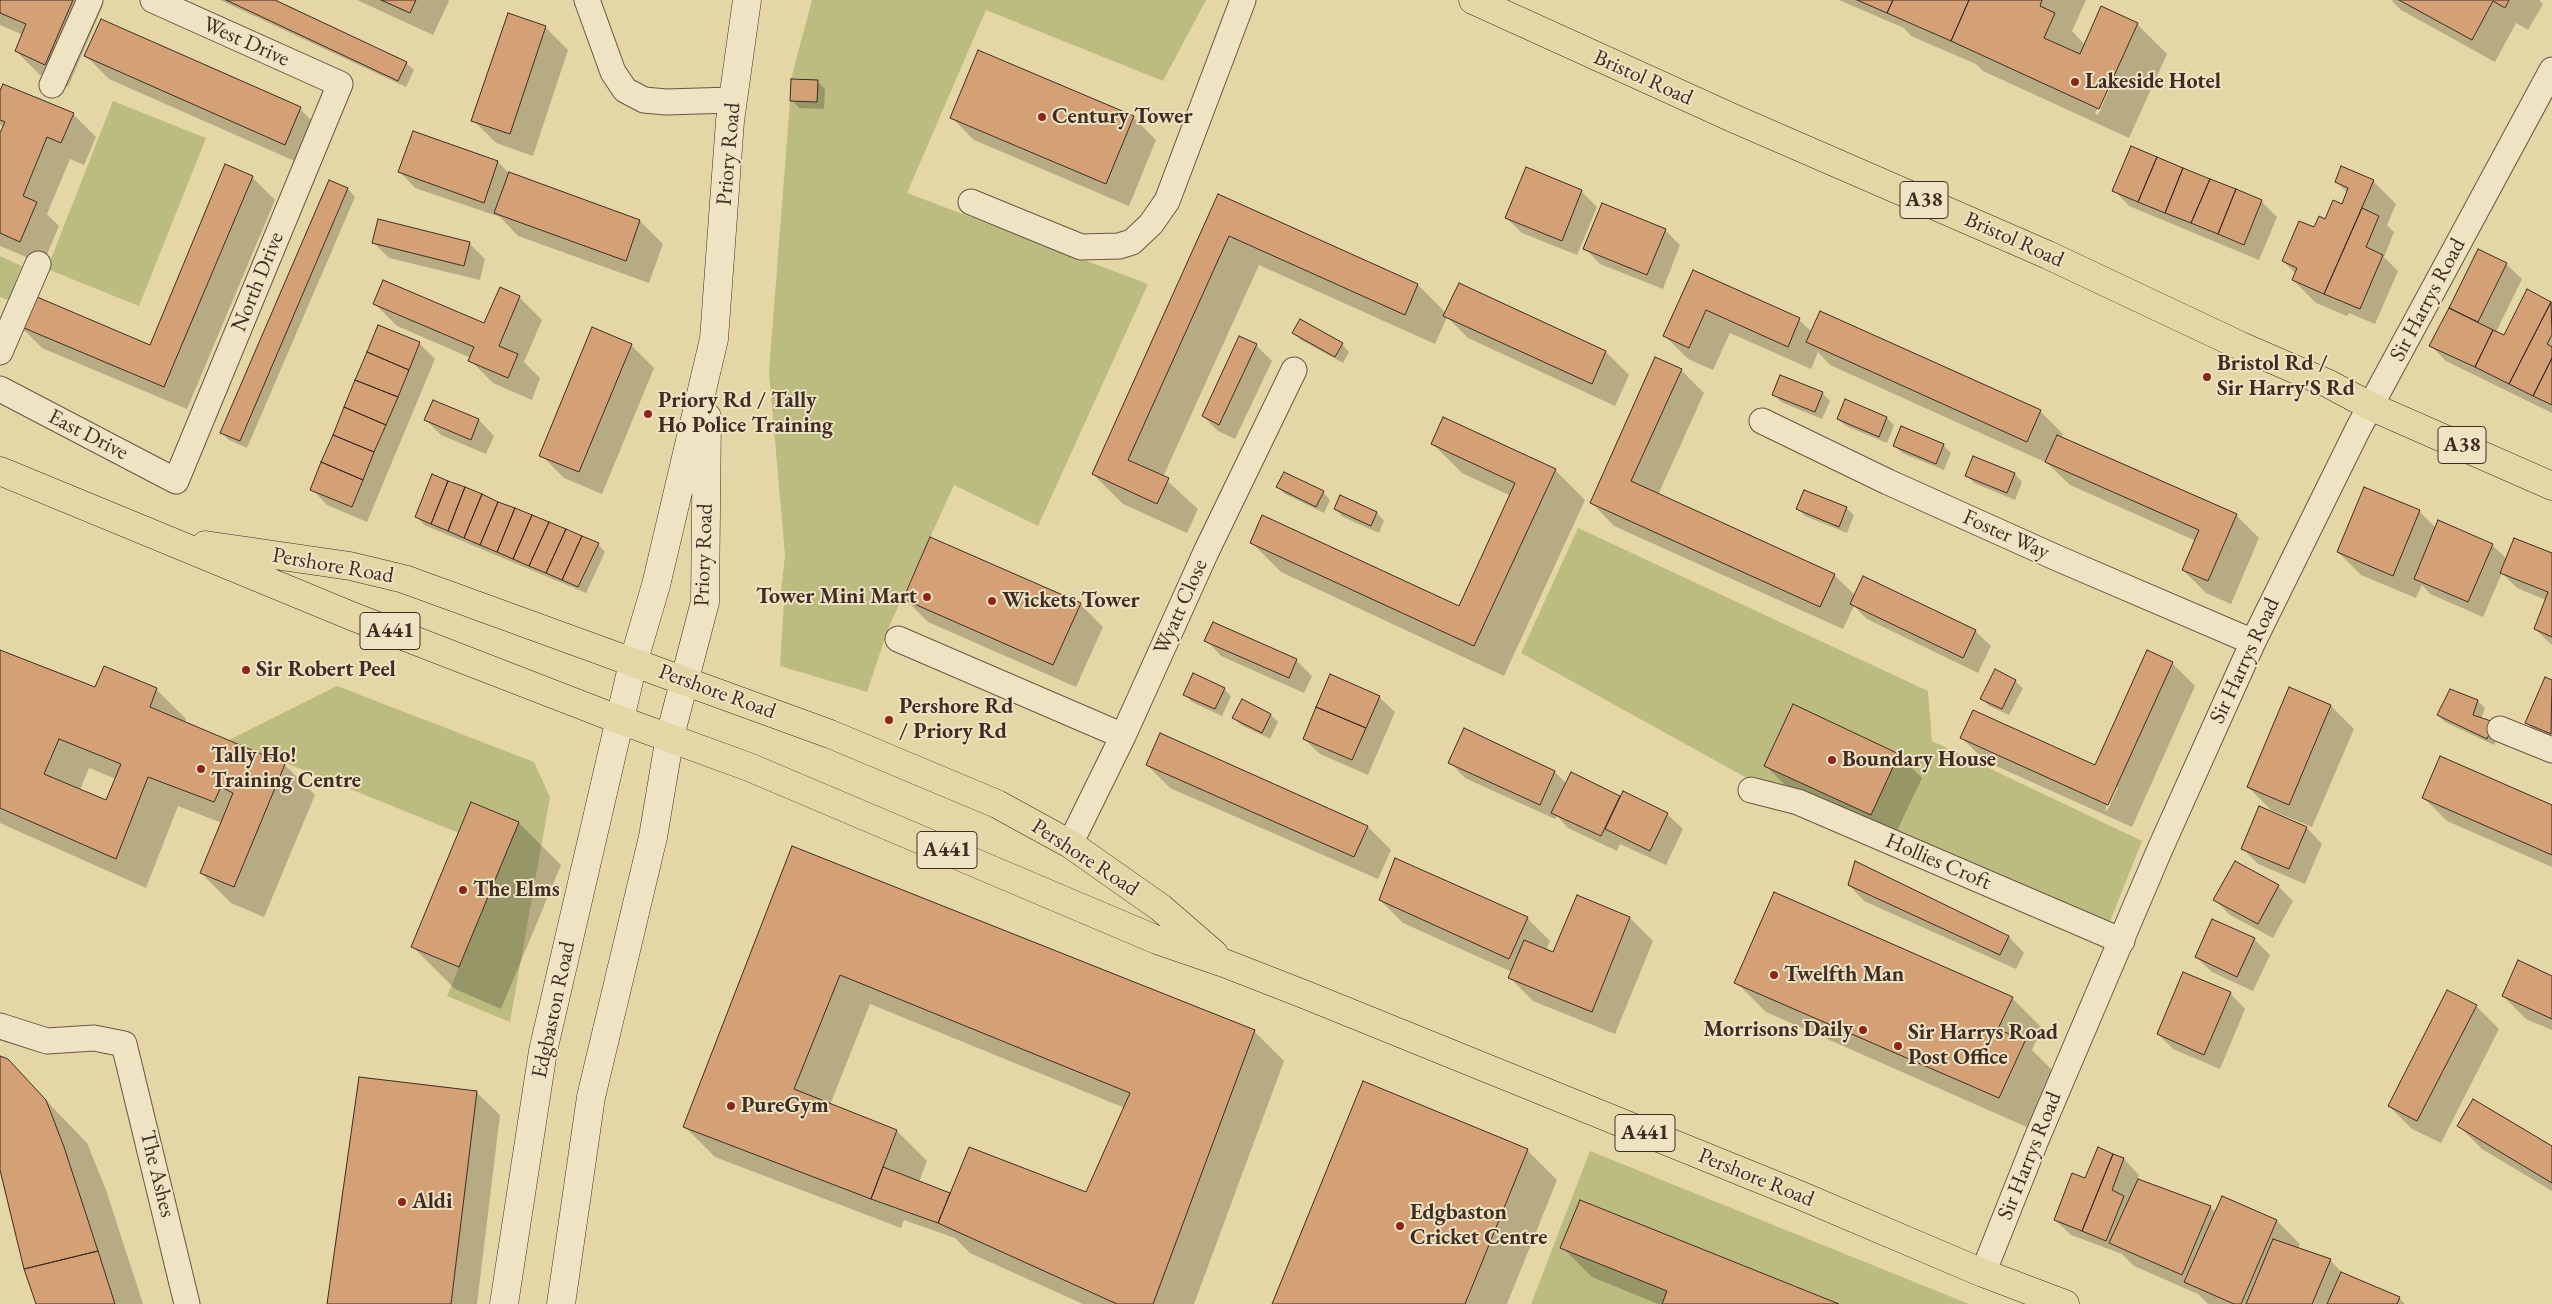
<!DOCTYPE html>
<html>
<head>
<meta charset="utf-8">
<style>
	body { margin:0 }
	canvas { display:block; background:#e5d6a5 }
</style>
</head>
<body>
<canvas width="2552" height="1304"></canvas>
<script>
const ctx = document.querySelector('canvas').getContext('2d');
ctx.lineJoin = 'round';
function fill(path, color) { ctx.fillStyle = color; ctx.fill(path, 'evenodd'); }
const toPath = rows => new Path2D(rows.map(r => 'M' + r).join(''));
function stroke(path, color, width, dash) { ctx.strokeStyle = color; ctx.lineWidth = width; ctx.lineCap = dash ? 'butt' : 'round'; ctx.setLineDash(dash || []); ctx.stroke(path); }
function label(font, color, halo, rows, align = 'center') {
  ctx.font = font + ' "EB Garamond",serif'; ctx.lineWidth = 4; ctx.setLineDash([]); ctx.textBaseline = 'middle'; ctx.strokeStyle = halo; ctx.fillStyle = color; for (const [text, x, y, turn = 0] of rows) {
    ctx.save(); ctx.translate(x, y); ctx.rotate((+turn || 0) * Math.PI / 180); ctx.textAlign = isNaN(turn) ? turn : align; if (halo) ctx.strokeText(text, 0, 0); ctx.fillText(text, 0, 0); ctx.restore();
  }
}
fill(toPath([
	[812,0,1206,0,1163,81,986,10,907,193,1148,284,1038,526,954,485,888,629,867,692,780,666,784,602,780,601,785,555,769,372,790,101,817,102,818,81,791,79],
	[113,101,206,138,139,306,47,269],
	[0,256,22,266,8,300,0,297],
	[1578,528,1928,691,1932,741,2142,841,2105,934,1754,782,1521,653],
	[337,686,534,762,550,797,510,1022,447,996,519,822,471,802,459,833,229,740],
	[1590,1151,1969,1304,1839,1304,1580,1200,1561,1248,1667,1291,1662,1304,1531,1304]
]), '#bcbc81');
fill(toPath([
	[0,0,98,0,103,5,68,87,39,74,16,51,23,35,0,25],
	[220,0,272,0,406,63,414,70,406,87],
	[357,0,448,0,449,1,433,35],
	[1839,0,2086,0,2072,31,2085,45,2137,24,2167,54,2129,138,1983,71,1976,64,1911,36,1904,28],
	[2109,83,2112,83,2098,115,2095,114],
	[2391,0,2539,0,2543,4,2528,30,2516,23,2495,62,2401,10],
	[102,20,300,109,323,132,308,167,109,79,86,56],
	[545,27,568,50,533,156,496,143,473,120],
	[818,82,825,89,824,109,799,108,792,100],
	[0,94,73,114,96,137,84,165,70,159,47,214,59,226,43,264,0,246,0,137,4,128,0,124],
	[951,117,1133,117,1156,140,1129,206,974,140],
	[414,132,498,162,510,174,640,221,663,244,649,283,518,236,500,217,415,188,400,172],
	[252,177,275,200,187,409,42,348,19,325,151,346],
	[330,181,348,189,355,197,247,448,229,440,221,432],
	[2373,181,2396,204,2387,225,2394,232,2384,257,2398,271,2375,324,2349,313,2347,316,2316,303,2293,280,2296,274,2283,261,2342,205,2348,193,2336,182],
	[2114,190,2261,201,2277,217,2259,260,2129,206],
	[1581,191,1597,207,1577,255,1522,233,1506,218],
	[1219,195,1418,285,1446,313,1459,285,1606,352,1629,375,1615,406,1468,338,1447,317,1435,344,1259,265,1163,477,1198,509,1187,533,1123,504,1093,474],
	[1665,230,1680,245,1663,289,1600,264,1585,248],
	[374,243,469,243,485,259,480,280,389,258],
	[2478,251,2506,264,2522,279,2496,332,2505,336,2527,291,2552,303,2552,413,2446,361,2431,346],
	[1693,272,1799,320,1812,332,2040,411,2063,434,2061,438,2236,515,2259,538,2231,604,2206,593,2183,570,2196,541,2070,485,2047,463,1830,365,1818,352,1811,369,1730,333,1713,370,1688,359,1665,336],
	[519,297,542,320,524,362,540,378,532,400,493,383,470,360,471,358,397,326,374,303,485,325],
	[1293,332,1342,344,1349,352,1343,363,1301,340],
	[419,343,435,359,367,522,327,505,312,489],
	[631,345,654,368,602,494,564,478,541,455],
	[1256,345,1272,361,1235,439,1218,431,1203,416],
	[1681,370,1704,393,1658,495,1834,575,1855,595,1975,631,1991,646,1978,673,1867,619,1854,606,1843,629,1614,526,1592,503],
	[1822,393,1830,401,1822,419,1781,402,1774,394],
	[434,401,479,420,494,436,486,454,441,435,426,420],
	[1887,418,1894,425,1887,443,1846,426,1838,419],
	[1432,443,1555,470,1585,500,1504,676,1281,572,1251,542,1459,607,1511,496,1462,473],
	[1943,445,1951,453,1944,470,1902,453,1895,446],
	[1974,458,2015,474,2022,482,2015,500,1974,483,1966,475],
	[1278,487,1323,492,1330,500,1324,513,1285,494],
	[2364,488,2419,511,2436,528,2492,545,2507,559,2552,554,2552,645,2535,629,2546,600,2517,588,2502,573,2483,617,2430,594,2422,585,2416,598,2361,575,2338,552],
	[1341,497,1377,513,1384,521,1379,533,1343,517,1335,509],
	[1846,508,1854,515,1847,533,1805,516,1798,509],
	[417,517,598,544,605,552,586,593,424,525],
	[905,599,1080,604,1103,627,1076,687,928,622],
	[1213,624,1296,660,1312,676,1304,693,1221,656,1206,640],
	[0,652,96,689,156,689,186,719,185,723,285,765,315,795,264,917,231,903,201,873,222,823,178,806,146,888,0,823],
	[89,768,116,779,107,802,80,790],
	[2172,663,2195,686,2132,827,1985,761,1962,738,2095,767],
	[2115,787,2118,787,2107,811,2105,810],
	[2546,678,2552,681,2552,738,2534,730,2527,723],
	[2015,681,2023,688,2009,715,1989,706,1982,698],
	[1224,689,1231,696,1222,716,1192,702,1185,695],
	[2289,689,2331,706,2354,729,2312,827,2271,810,2248,787],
	[1379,697,1395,712,1368,775,1320,754,1304,739],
	[1243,701,1271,715,1278,722,1270,739,1241,725,1234,718],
	[2478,701,2485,708,2481,719,2501,731,2494,745,2445,722,2438,715],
	[1160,735,1368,827,1391,850,1378,879,1170,788,1147,765],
	[1899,755,1922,778,1894,837,1789,789,1766,766],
	[1450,762,1555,772,1566,783,1571,774,1621,797,1667,814,1683,829,1666,865,1620,844,1617,851,1568,828,1557,816,1555,819,1465,778],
	[2424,798,2552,807,2552,867,2447,821],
	[472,804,519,823,561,865,501,1009,455,989,413,947],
	[2259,808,2307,828,2322,844,2305,884,2258,864,2242,848],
	[792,848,1254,1031,1284,1061,1194,1304,1083,1304,970,1253,955,1238,904,1220,901,1228,715,1157,685,1127],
	[870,1004,1125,1108,1087,1194,951,1196,919,1182,927,1161,897,1131,830,1105],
	[1855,863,2009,937,2024,953,2016,969,1864,901,1849,885],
	[2278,886,2293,901,2273,938,2230,915,2215,900],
	[1577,897,1630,918,1653,941,1615,1034,1533,1001,1510,978,1512,972,1403,923,1380,900,1527,918,1550,941,1546,950,1554,953],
	[2254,939,2270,955,2253,991,2212,972,2196,957],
	[2552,977,2552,1030,2526,1019,2503,996],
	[1736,982,2012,998,2042,1028,2032,1050,2054,1072,2029,1128,1766,1012],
	[2230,993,2245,1009,2220,1069,2173,1049,2158,1034],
	[2476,1006,2499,1029,2441,1143,2412,1129,2389,1106],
	[0,1058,7,1060,87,1143,106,1190,143,1304,37,1304,0,1165],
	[476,1092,500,1115,477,1304,328,1304],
	[2459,1126,2552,1148,2552,1191,2482,1149],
	[2098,1149,2124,1159,2139,1175,2137,1180,2210,1207,2216,1213,2277,1221,2300,1244,2297,1249,2330,1260,2344,1275,2399,1298,2405,1304,2208,1304,2198,1294,2134,1266,2122,1254,2071,1235,2055,1220,2086,1180],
	[1527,1150,1557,1180,1507,1304,1274,1304],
	[1562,1247,1836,1304,1658,1304,1592,1277]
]), '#0003');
const building = toPath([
	[0,0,73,0,45,65,15,51,26,24,0,13,0,0],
	[226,0,275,0,407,62,398,81,226,0],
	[381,0,416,0,410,13,381,0],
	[1857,0,1893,0,1887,13,1857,0],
	[1893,0,1969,0,1951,41,1887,13,1893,0],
	[1969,0,2042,0,2040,6,2055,13,2044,38,2080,54,2101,6,2138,23,2099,109,1951,41,1969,0],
	[2399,0,2509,0,2505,8,2493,1,2472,40,2399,0],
	[508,13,546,26,510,134,471,121,508,13],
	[101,19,301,107,285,145,84,56,101,19],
	[978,50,1134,116,1106,184,950,118,978,50],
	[791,79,818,80,817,102,790,101,791,79],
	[3,84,74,113,61,143,47,137,23,196,37,202,20,242,0,233,0,133,5,122,0,120,0,91,3,84],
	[413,131,498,161,484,203,398,172,413,131],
	[2131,146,2157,157,2138,202,2112,191,2131,146],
	[2157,157,2183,168,2165,213,2138,202,2157,157],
	[225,164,253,176,164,387,17,325,30,294,150,345,225,164],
	[2341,166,2374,180,2324,294,2292,280,2297,268,2282,261,2299,221,2314,227,2319,216,2325,219,2333,200,2342,204,2348,188,2335,182,2341,166],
	[1526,167,1582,190,1562,241,1505,218,1526,167],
	[2183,168,2210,179,2191,223,2165,213,2183,168],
	[509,172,640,220,626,261,494,213,509,172],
	[2210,179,2236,189,2218,234,2191,223,2210,179],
	[329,180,348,188,240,441,220,433,329,180],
	[2236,189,2262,200,2244,245,2218,234,2236,189],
	[1218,194,1418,284,1405,315,1229,236,1128,460,1169,478,1157,504,1092,474,1218,194],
	[1602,203,1666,229,1647,275,1583,249,1602,203],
	[2362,208,2379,216,2366,247,2383,255,2360,309,2324,294,2362,208],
	[378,219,470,242,464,266,372,243,378,219],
	[2478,249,2507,263,2478,322,2449,308,2478,249],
	[1693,270,1800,318,1788,347,1706,310,1689,348,1663,336,1693,270],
	[383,280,484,323,500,287,520,296,499,346,518,354,508,378,468,361,474,347,373,304,383,280],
	[1459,283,1606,351,1592,384,1443,316,1459,283],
	[2527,289,2551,302,2509,384,2475,367,2493,330,2504,335,2527,289],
	[2551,302,2552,335,2547,344,2552,347,2552,358,2533,396,2509,384,2551,302],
	[2449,308,2493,330,2475,367,2429,346,2449,308],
	[1820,311,2041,410,2027,442,1806,342,1820,311],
	[1300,319,1343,343,1335,357,1292,333,1300,319],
	[378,325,420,342,409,370,367,352,378,325],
	[592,327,632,344,579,472,539,456,592,327],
	[1239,336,1257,344,1219,425,1202,416,1239,336],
	[367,352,409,370,398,397,355,380,367,352],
	[1655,357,1682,369,1631,481,1835,574,1820,607,1590,503,1655,357],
	[2552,358,2552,405,2533,396,2552,358],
	[1780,375,1823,392,1815,412,1772,395,1780,375],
	[355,380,398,397,386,425,344,407,355,380],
	[1845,399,1887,417,1879,437,1837,419,1845,399],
	[433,400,479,419,471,440,424,420,433,400],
	[344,407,386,425,374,452,333,435,344,407],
	[1443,417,1556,469,1474,646,1250,543,1262,515,1459,606,1515,483,1431,444,1443,417],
	[1901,426,1944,444,1936,464,1893,446,1901,426],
	[333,435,374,452,363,480,321,462,333,435],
	[2057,435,2237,514,2208,581,2182,570,2199,530,2045,462,2057,435],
	[1973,456,2015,473,2007,493,1965,476,1973,456],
	[321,462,363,480,352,507,310,490,321,462],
	[1284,472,1324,491,1316,507,1276,487,1284,472],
	[432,474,448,481,431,524,415,517,432,474],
	[448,481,465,487,448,531,431,524,448,481],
	[465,487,482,494,464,538,448,531,465,487],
	[2364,487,2420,510,2393,576,2337,552,2364,487],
	[1804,490,1847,507,1839,527,1796,509,1804,490],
	[482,494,498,502,480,545,464,538,482,494],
	[1340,495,1377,512,1371,526,1334,509,1340,495],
	[498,502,515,508,497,552,480,545,498,502],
	[515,508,532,515,513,559,497,552,515,508],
	[532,515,549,522,529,566,513,559,532,515],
	[2438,520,2493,544,2468,602,2414,579,2438,520],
	[549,522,566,529,546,573,529,566,549,522],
	[566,529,582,536,562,580,546,573,566,529],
	[582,536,599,543,578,587,562,580,582,536],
	[930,537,1081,603,1053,665,903,599,930,537],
	[2514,538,2552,553,2552,637,2534,629,2548,592,2500,573,2514,538],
	[1863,576,1976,630,1963,658,1850,604,1863,576],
	[1213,622,1297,659,1289,678,1204,641,1213,622],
	[0,650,95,687,104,666,157,688,150,707,285,764,234,887,200,873,233,793,221,787,214,802,148,777,116,859,0,808,0,650],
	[59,739,121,764,106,800,44,774,59,739],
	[2147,650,2173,662,2108,805,1960,738,1973,710,2095,765,2147,650],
	[1995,669,2016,680,2002,709,1980,699,1995,669],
	[1193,673,1225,688,1215,709,1183,695,1193,673],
	[1330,674,1380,696,1366,728,1316,707,1330,674],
	[2545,677,2552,680,2551,734,2525,723,2545,677],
	[2289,687,2331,705,2289,805,2247,787,2289,687],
	[2450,689,2478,700,2473,715,2494,722,2487,739,2437,715,2450,689],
	[1242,699,1271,714,1262,733,1232,718,1242,699],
	[1793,704,1899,754,1871,815,1764,766,1793,704],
	[1316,707,1366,728,1352,760,1303,739,1316,707],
	[1464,728,1555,771,1540,805,1448,763,1464,728],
	[1160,733,1368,826,1354,857,1146,765,1160,733],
	[2440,756,2552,805,2552,855,2422,798,2440,756],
	[1571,772,1620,796,1601,836,1551,813,1571,772],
	[1623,791,1668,813,1650,851,1605,829,1623,791],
	[471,802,519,822,459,967,411,947,471,802],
	[2259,806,2307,827,2289,869,2241,849,2259,806],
	[792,846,1255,1030,1153,1304,1117,1304,938,1223,969,1147,1086,1192,1130,1093,840,975,794,1089,897,1130,871,1199,683,1127,792,846],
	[1395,858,1528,917,1509,959,1379,900,1395,858],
	[1855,861,2009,936,2000,955,1848,885,1855,861],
	[2235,861,2279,885,2258,924,2213,900,2235,861],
	[1774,892,2013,997,1998,1029,2025,1041,1999,1098,1734,983,1774,892],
	[1577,895,1630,917,1592,1012,1508,978,1524,940,1553,952,1577,895],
	[2212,919,2255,938,2237,977,2195,957,2212,919],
	[2518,960,2552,976,2552,1019,2502,996,2518,960],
	[2183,972,2231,992,2204,1055,2157,1034,2183,972],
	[2447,990,2477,1005,2417,1121,2388,1106,2447,990],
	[0,1056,8,1059,46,1100,64,1147,98,1251,24,1269,0,1170,0,1056],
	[359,1077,477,1091,451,1304,327,1304,359,1077],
	[1363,1081,1528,1149,1465,1304,1272,1304,1363,1081],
	[2473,1099,2552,1146,2552,1183,2457,1126,2473,1099],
	[2098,1147,2113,1154,2082,1231,2054,1220,2072,1173,2085,1178,2098,1147],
	[2113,1154,2124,1158,2112,1190,2124,1196,2106,1241,2082,1231,2113,1154],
	[883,1167,950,1193,938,1223,871,1199,883,1167],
	[2138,1179,2211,1206,2182,1275,2109,1243,2138,1179],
	[2222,1196,2277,1220,2241,1304,2234,1304,2184,1282,2222,1196],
	[1580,1200,1839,1304,1662,1304,1667,1291,1560,1248,1580,1200],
	[2273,1239,2331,1259,2312,1304,2246,1304,2273,1239],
	[98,1251,115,1304,36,1304,24,1269,98,1251],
	[2341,1272,2400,1297,2397,1304,2327,1304,2341,1272]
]);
fill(building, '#d4a176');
stroke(building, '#402c22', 1);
const minor = toPath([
	[587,0,613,72,625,90,644,100,666,102,733,100],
	[52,85,90,0],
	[971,202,1081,247,1119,246,1132,242,1151,224,1167,201,1243,0],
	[0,352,38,264],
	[0,389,176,481,340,84,153,0],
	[1762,421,1888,482,2057,558,2253,642],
	[898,639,1123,736],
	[2500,729,2552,750],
	[1751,790,1798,802,2122,941],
	[1070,844,1123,736,1206,552,1294,370],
	[0,1026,47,1041,94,1038,124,1044,187,1304],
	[1983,1273,2036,1140,2160,849,2253,642,2358,429,2552,70]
]);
const secondary = toPath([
	[504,1304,543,1051,633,663,656,585,714,339,730,121,747,0],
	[561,1304,591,1097,653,837,670,736,705,602,707,417]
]);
const primary = toPath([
	[0,471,354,617,620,720,749,767,1157,940,1224,963,1306,995,1797,1194,1983,1273,2065,1304],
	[205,545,350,566,404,579,830,734,997,804,1070,844,1161,908,1214,954]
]);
const trunk = toPath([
	[1473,0,1735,119,2048,255,2241,346,2329,384,2372,407,2552,486]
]);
stroke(minor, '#695643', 27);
stroke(secondary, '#402c22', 29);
stroke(primary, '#402c22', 29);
stroke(trunk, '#402c22', 29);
stroke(minor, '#eee4c4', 25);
stroke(secondary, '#eee4c4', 28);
stroke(primary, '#e5d6a5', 28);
stroke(trunk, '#e5d6a5', 28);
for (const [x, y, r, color] of [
	[2075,82,5,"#8f2418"],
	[1042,117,5,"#8f2418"],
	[2207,377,5,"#8f2418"],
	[648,414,5,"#8f2418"],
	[927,597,5,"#8f2418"],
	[992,601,5,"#8f2418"],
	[246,670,5,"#8f2418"],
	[889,720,5,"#8f2418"],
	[1832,760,5,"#8f2418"],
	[201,769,5,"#8f2418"],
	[463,890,5,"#8f2418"],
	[1774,975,5,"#8f2418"],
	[1863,1030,5,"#8f2418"],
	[1898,1046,5,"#8f2418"],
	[731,1106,5,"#8f2418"],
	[402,1202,5,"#8f2418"],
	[1400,1226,5,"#8f2418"]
]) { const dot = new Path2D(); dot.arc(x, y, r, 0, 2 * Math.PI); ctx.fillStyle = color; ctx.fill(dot); stroke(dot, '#eee4c4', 2); }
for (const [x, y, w] of [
	[1924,200,48],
	[2462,445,48],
	[390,631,60],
	[947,850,60],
	[1645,1133,60]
]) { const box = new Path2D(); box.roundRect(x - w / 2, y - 18.5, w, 37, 4); ctx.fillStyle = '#eee4c4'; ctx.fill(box); stroke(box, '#402c22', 1); }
label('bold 21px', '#402c22', null, [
	["A38",1924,200],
	["A38",2462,445],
	["A441",390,631],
	["A441",947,850],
	["A441",1645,1133]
]);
label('22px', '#402c22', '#eee4c4', [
	["West Drive",246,42,24],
	["Bristol Road",1643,78,24],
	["Priory Road",729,154,-85],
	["Bristol Road",2014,240,24],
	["North Drive",258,282,-68],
	["Sir Harrys Road",2428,300,-62],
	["East Drive",88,435,27],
	["Foster Way",2006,535,24],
	["Priory Road",704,555,-88],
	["Pershore Road",333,566,10],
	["Wyatt Close",1181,607,-66],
	["Sir Harrys Road",2245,661,-65],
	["Pershore Road",717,692,20],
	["Pershore Road",1085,858,33],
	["Hollies Croft",1938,862,23],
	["Edgbaston Road",554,1010,-78],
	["Sir Harrys Road",2030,1156,-68],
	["The Ashes",157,1174,76],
	["Pershore Road",1756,1178,22]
]);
label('bold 22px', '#402c22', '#eee4c4', [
	["Lakeside Hotel",2085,82],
	["Century Tower",1052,117],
	["Bristol Rd /",2217,364],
	["Sir Harry'S Rd",2217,389],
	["Priory Rd / Tally",658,401],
	["Ho Police Training",658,426],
	["Tower Mini Mart",917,597,"right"],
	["Wickets Tower",1002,601],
	["Sir Robert Peel",256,670],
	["Pershore Rd",899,707],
	["/ Priory Rd",899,732],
	["Tally Ho!",211,756],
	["Training Centre",211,781],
	["Boundary House",1842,760],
	["The Elms",473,890],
	["Twelfth Man",1784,975],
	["Morrisons Daily",1853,1030,"right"],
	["Sir Harrys Road",1908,1033],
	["Post Office",1908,1058],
	["PureGym",741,1106],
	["Aldi",412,1202],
	["Edgbaston",1410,1213],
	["Cricket Centre",1410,1238]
], 'left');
</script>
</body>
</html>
